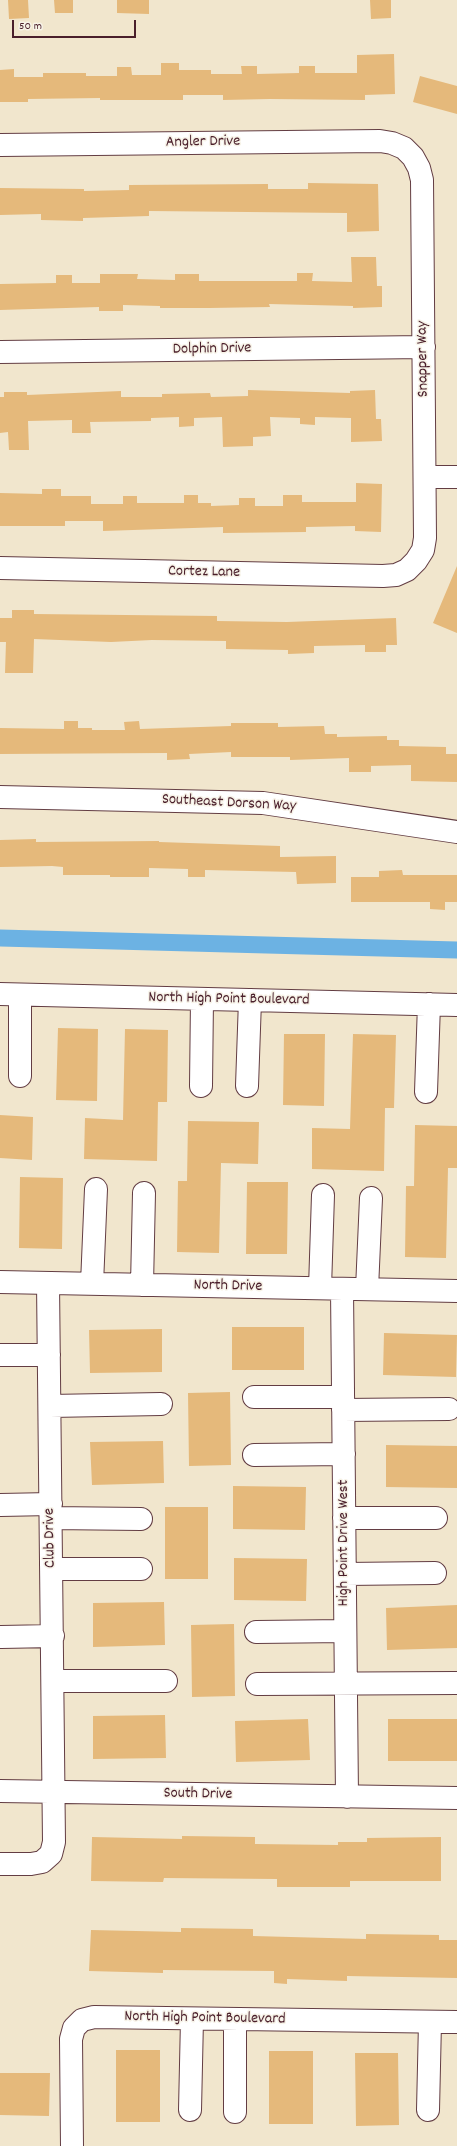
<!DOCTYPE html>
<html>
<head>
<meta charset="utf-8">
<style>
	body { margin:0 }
	#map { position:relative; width:457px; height:2146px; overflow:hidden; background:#f1e6cd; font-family:Dekko,sans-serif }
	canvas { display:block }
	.scale { position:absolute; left:12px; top:20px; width:124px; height:18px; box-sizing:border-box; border:2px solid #4a1f2b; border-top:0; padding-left:5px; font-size:12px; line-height:14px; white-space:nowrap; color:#4a1f2b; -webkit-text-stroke:3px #f7f3e8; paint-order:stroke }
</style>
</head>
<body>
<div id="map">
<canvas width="457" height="2146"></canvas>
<div class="scale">50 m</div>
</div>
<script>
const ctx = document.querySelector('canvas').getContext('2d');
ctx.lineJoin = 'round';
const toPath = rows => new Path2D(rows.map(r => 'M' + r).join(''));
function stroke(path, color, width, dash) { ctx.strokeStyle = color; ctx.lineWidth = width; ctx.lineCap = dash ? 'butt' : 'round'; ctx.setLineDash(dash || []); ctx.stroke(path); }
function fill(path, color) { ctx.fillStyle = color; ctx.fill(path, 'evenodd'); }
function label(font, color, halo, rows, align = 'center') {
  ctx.font = font + ' Dekko,sans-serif'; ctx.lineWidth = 3; ctx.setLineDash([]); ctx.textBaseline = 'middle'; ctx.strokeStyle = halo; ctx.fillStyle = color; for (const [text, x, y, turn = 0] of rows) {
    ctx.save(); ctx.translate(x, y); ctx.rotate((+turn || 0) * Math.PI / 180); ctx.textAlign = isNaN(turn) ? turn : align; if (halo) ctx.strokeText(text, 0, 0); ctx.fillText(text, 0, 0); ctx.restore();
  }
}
stroke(toPath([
	[0,938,457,950]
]), '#6cb2e3', 17);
fill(toPath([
	[8,0,28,0,29,18,9,19],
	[54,0,73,0,73,13,55,13],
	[117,0,149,0,149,14,117,13],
	[370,0,391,0,391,18,371,19],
	[394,54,395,94,365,95,365,100,270,99,223,100,223,95,183,95,183,100,100,100,100,98,28,99,28,102,0,102,0,70,14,69,14,77,43,77,43,73,86,73,86,76,117,76,117,67,131,67,132,75,161,75,161,63,179,63,179,70,211,70,211,74,242,74,241,66,257,66,257,74,299,73,299,66,315,66,315,73,357,73,357,55],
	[420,76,457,86,457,114,413,102],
	[308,183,378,184,379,231,347,232,347,213,149,211,149,216,83,218,83,221,41,220,41,214,0,215,0,188,84,189,84,191,129,190,129,185,268,184,268,189,308,189],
	[351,257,376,257,377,286,382,286,382,307,353,308,353,306,269,304,270,307,209,308,160,308,160,306,123,305,123,311,99,311,99,307,0,310,0,284,56,283,56,275,72,275,72,283,100,283,100,274,138,274,137,279,175,280,175,274,199,274,199,281,297,281,297,273,313,273,312,281,352,282],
	[248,390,350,393,350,391,375,390,376,419,381,419,382,441,351,442,351,418,315,417,315,425,300,424,300,418,270,417,271,436,253,437,253,446,223,447,222,417,194,418,194,426,179,427,179,417,151,418,151,421,90,422,91,433,72,433,72,420,28,421,29,450,9,450,8,432,0,433,0,397,4,397,4,392,27,392,27,395,121,391,121,397,162,397,162,394,210,393,211,397,248,396],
	[356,483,382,484,381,532,355,531,355,526,306,527,306,532,223,533,223,527,103,531,103,521,65,521,65,526,0,526,0,493,42,494,42,489,61,489,61,496,91,496,91,504,123,504,123,496,137,496,137,503,184,503,184,495,198,495,198,503,211,503,211,506,239,505,239,498,255,498,255,506,283,506,283,495,302,495,302,502,356,502],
	[457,566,457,633,433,623],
	[12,610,34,610,34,614,217,616,217,621,287,622,396,618,397,645,386,645,386,652,365,652,365,645,314,646,314,653,288,654,288,650,226,649,226,641,152,640,111,642,34,639,33,673,5,673,6,642,0,642,0,618,12,618],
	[64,721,78,721,78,728,92,728,92,730,125,730,124,722,139,721,140,729,231,726,231,723,278,723,278,727,324,726,325,734,337,734,337,737,387,736,387,740,399,740,399,746,446,747,446,754,457,754,457,782,411,781,411,765,371,766,371,772,349,772,349,758,290,760,290,757,231,757,231,752,189,754,190,759,167,760,167,753,0,754,0,728,64,729],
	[36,839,36,842,159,841,159,842,280,846,280,857,336,856,336,883,297,884,296,872,205,870,205,877,188,877,188,869,149,868,149,877,110,877,110,875,63,875,63,867,52,866,0,867,0,840],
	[402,870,403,875,457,875,457,902,445,902,445,910,430,909,430,902,351,902,351,877,379,877,379,871],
	[58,1028,98,1029,97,1101,56,1100],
	[125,1029,168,1030,167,1102,158,1102,157,1161,84,1159,85,1118,123,1120],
	[284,1034,325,1034,324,1106,283,1105],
	[353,1034,396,1035,394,1108,385,1108,384,1171,312,1169,312,1128,350,1129],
	[0,1115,33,1117,32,1160,0,1158],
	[188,1121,259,1122,258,1164,221,1163,219,1253,177,1252,178,1181,187,1181],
	[415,1125,457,1126,457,1168,448,1168,446,1258,405,1257,406,1186,414,1186],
	[20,1177,63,1178,62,1249,19,1248],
	[247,1182,288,1182,287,1254,246,1254],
	[232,1327,304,1327,304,1370,232,1370],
	[162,1329,162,1372,90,1373,89,1330],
	[384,1333,457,1335,456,1377,383,1375],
	[230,1392,231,1465,189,1466,188,1393],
	[163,1441,164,1483,92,1485,90,1442],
	[386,1445,457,1446,457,1488,386,1487],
	[233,1486,306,1487,305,1530,233,1529],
	[165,1507,208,1507,208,1579,165,1579],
	[234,1558,307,1559,306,1601,234,1600],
	[164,1602,165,1645,93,1647,93,1603],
	[457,1605,457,1648,387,1650,386,1608],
	[234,1624,235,1696,192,1697,191,1625],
	[165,1715,166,1758,93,1759,93,1716],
	[308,1719,310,1760,236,1762,235,1721],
	[388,1719,457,1719,457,1761,388,1761],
	[182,1836,255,1837,255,1844,338,1845,338,1842,367,1842,367,1838,441,1837,441,1881,350,1881,350,1887,277,1887,277,1879,164,1878,163,1882,91,1881,92,1837,182,1839],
	[181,1928,253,1929,253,1936,366,1939,366,1934,439,1935,439,1940,457,1940,457,1978,347,1976,347,1981,287,1979,287,1984,274,1983,274,1971,163,1970,163,1973,89,1971,91,1930,181,1932],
	[116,2050,160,2050,160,2122,116,2122],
	[269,2051,313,2051,313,2124,269,2124],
	[355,2053,398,2053,399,2125,356,2126],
	[0,2073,50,2073,49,2116,0,2115]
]), '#e5b97b');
const minor = toPath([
	[0,145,380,141,392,143,404,148,413,157,419,168,422,180,425,538,423,550,416,561,407,570,396,575,383,576,0,568],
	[0,352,424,347],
	[425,477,457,477],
	[0,797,263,803,457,832],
	[0,994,457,1005],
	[20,995,20,1076],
	[201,1086,202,999],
	[247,1086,250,1000],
	[426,1092,429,1004],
	[0,1282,457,1291],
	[92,1284,96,1189],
	[142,1285,144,1193],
	[320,1288,323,1195],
	[342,1289,347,1797],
	[367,1289,371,1198],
	[0,1355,49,1355],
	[254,1397,343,1397],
	[50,1406,161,1404],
	[343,1410,449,1409],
	[254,1455,344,1454],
	[0,1505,51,1504],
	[51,1518,141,1519],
	[344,1518,436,1518],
	[52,1569,141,1569],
	[345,1574,435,1573],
	[256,1632,345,1631],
	[1,1637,53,1636],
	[53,1681,166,1681],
	[257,1684,457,1683],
	[0,1791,457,1798],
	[0,1864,31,1864,42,1862,51,1854,54,1842,48,1283],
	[190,2110,192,2019],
	[428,2110,430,2022],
	[235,2112,235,2019],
	[72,2146,71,2039,74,2028,82,2020,94,2017,457,2022]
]);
stroke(minor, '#633d43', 24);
stroke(minor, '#fff', 22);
label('16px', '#4a1f2b', '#f7f3e8', [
	["Angler Drive",203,143,-1],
	["Dolphin Drive",212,350,-1],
	["Snapper Way",424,359,-91],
	["Cortez Lane",204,573,1],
	["Southeast Dorson Way",229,804,3],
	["North High Point Boulevard",229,1000,1],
	["North Drive",228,1287,1],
	["Club Drive",51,1538,-91],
	["High Point Drive West",345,1543,-90],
	["South Drive",198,1795,1],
	["North High Point Boulevard",205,2019,1]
]);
</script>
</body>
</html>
